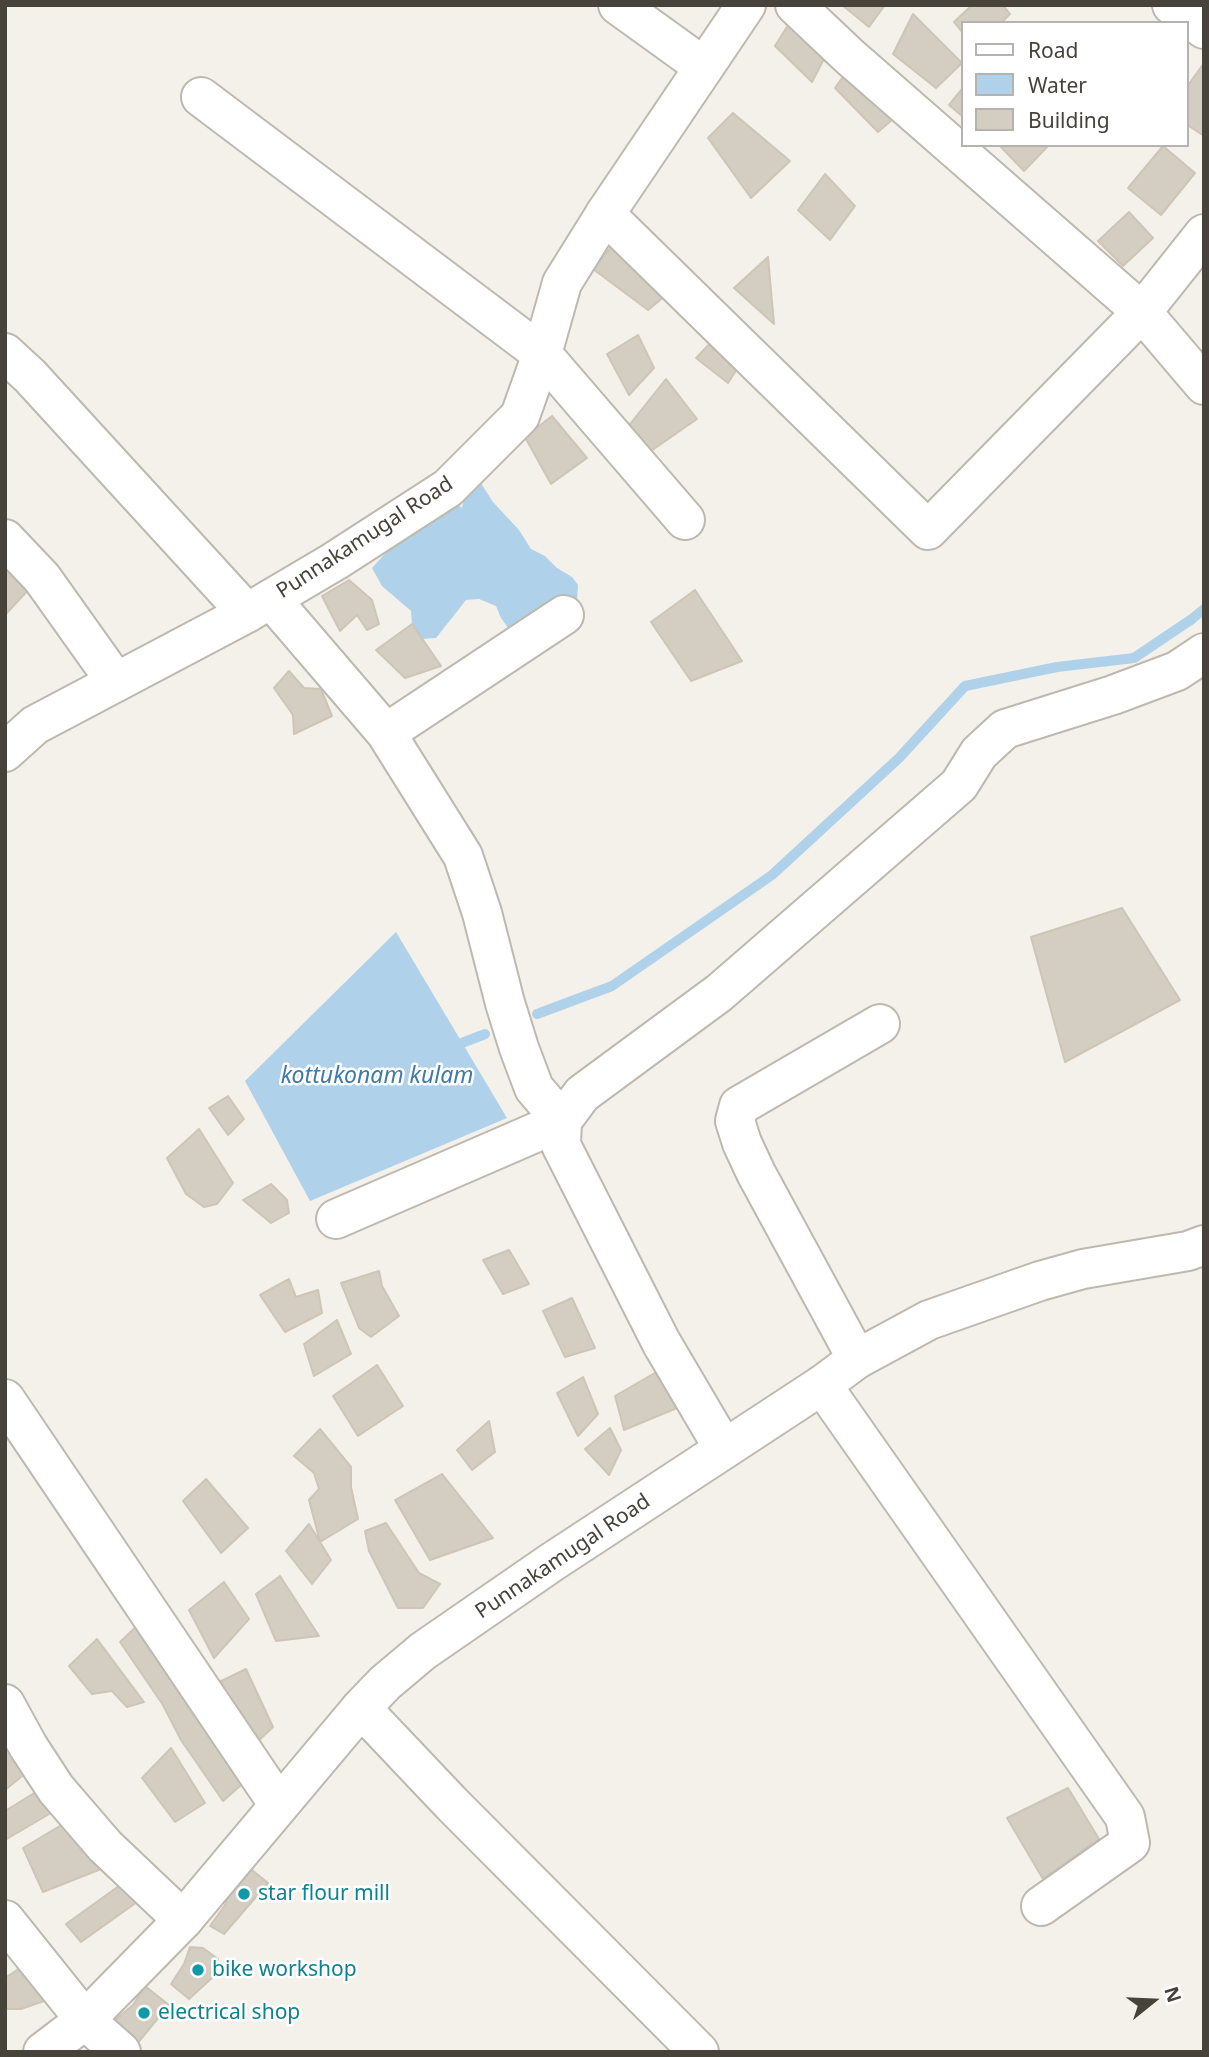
<!DOCTYPE html>
<html>
<head>
<meta charset="utf-8">
<style>
	body { margin:0 }
	#map { position:relative; width:1209px; height:2057px; overflow:hidden; background:#f4f1eb; font-family:"Noto Sans",sans-serif }
	canvas { display:block }
	.frame { position:absolute; inset:0; border:7px solid #47423a; pointer-events:none }
	.legend { position:absolute; left:961px; top:21px; width:228px; height:126px; box-sizing:border-box; background:#fff; border:2px solid #b5b3b0; margin:0; padding:9px 12px; list-style:none; font-size:21px; color:#47423a }
	.legend li { display:flex; align-items:center; gap:14px; height:35px }
	.legend b { width:35px; border:2px solid #b5b3b0 }
	.north { position:absolute; left:1118px; top:1966px; width:70px; height:70px; -webkit-text-stroke:5px #fff; paint-order:stroke; rotate:72deg; font-size:19px; font-weight:700; line-height:28px; text-align:center; color:#47423a }
	.north::after { content:''; display:block; margin:auto; width:24px; height:32px; background:#47423a; clip-path:polygon(50% 0,100% 100%,50% 72%,0 100%) }
</style>
</head>
<body>
<div id="map">
<canvas width="1209" height="2057"></canvas>
<div class="frame"></div>
<ul class="legend">
<li><b style="height:9px;background:#fff"></b>Road</li>
<li><b style="height:19px;background:#afd1e9"></b>Water</li>
<li><b style="height:19px;background:#d4cdc2"></b>Building</li>
</ul>
<div class="north">N</div>
</div>
<script>
const ctx = document.querySelector('canvas').getContext('2d');
ctx.lineJoin = 'round';
function fill(path, color) { ctx.fillStyle = color; ctx.fill(path, 'evenodd'); }
const toPath = rows => new Path2D(rows.map(r => 'M' + r).join(''));
function stroke(path, color, width, dash) { ctx.strokeStyle = color; ctx.lineWidth = width; ctx.lineCap = dash ? 'butt' : 'round'; ctx.setLineDash(dash || []); ctx.stroke(path); }
function label(font, color, halo, rows, align = 'center') {
  ctx.font = font + ' "Noto Sans",sans-serif'; ctx.lineWidth = 5; ctx.setLineDash([]); ctx.textBaseline = 'middle'; ctx.strokeStyle = halo; ctx.fillStyle = color; for (const [text, x, y, turn = 0] of rows) {
    ctx.save(); ctx.translate(x, y); ctx.rotate((+turn || 0) * Math.PI / 180); ctx.textAlign = isNaN(turn) ? turn : align; if (halo) ctx.strokeText(text, 0, 0); ctx.fillText(text, 0, 0); ctx.restore();
  }
}
fill(toPath([
	[477,477,493,502,519,530,531,549,545,556,557,568,572,577,578,585,577,600,562,596,513,635,501,618,496,606,479,599,466,600,436,638,421,639,412,624,411,611,382,586,372,568,390,548,449,495,462,508,466,486],
	[396,932,507,1118,310,1201,245,1081]
]), '#afd1e9');
stroke(toPath([
	[537,1014,612,986,772,875,899,758,965,686,1057,667,1134,658,1192,619,1204,609],
	[449,1048,485,1034]
]), '#afd1e9', 10);
const building = toPath([
	[842,5,885,5,869,27,842,5],
	[972,5,1003,5,1010,14,1001,23,962,23,962,32,954,22,972,5],
	[913,14,962,63,936,88,893,54,913,14],
	[790,22,826,55,812,82,775,46,790,22],
	[1204,63,1204,136,1186,124,1186,88,1204,63],
	[849,68,900,113,878,132,835,88,849,68],
	[962,89,962,116,949,105,962,89],
	[733,113,790,161,751,198,708,138,733,113],
	[999,145,1049,145,1024,171,999,145],
	[1163,146,1195,173,1161,215,1128,188,1163,146],
	[825,174,855,206,830,240,798,210,825,174],
	[1129,212,1153,238,1123,266,1098,241,1129,212],
	[616,241,672,290,648,310,593,269,616,241],
	[768,257,774,324,734,288,768,257],
	[719,334,744,358,728,383,696,358,719,334],
	[638,335,654,368,629,395,607,354,638,335],
	[666,379,697,419,651,451,626,429,666,379],
	[552,416,587,458,551,484,525,437,552,416],
	[5,564,31,587,5,615,5,564],
	[349,580,372,600,379,624,367,630,357,615,340,631,322,596,349,580],
	[695,590,742,661,691,681,651,622,695,590],
	[412,624,441,666,405,678,376,650,412,624],
	[289,671,304,688,321,689,332,716,294,734,293,715,274,688,289,671],
	[1122,908,1180,1000,1065,1062,1031,937,1122,908],
	[228,1096,244,1119,228,1135,209,1108,228,1096],
	[199,1129,233,1183,217,1204,204,1207,186,1194,167,1158,199,1129],
	[271,1184,287,1200,289,1213,271,1223,243,1200,271,1184],
	[509,1250,529,1284,503,1294,483,1260,509,1250],
	[379,1271,382,1286,399,1316,371,1337,359,1328,341,1283,379,1271],
	[289,1279,296,1297,318,1290,322,1313,285,1332,260,1295,289,1279],
	[572,1298,595,1348,565,1357,543,1311,572,1298],
	[337,1320,351,1354,314,1376,304,1344,337,1320],
	[377,1365,403,1406,358,1436,333,1396,377,1365],
	[660,1370,677,1408,624,1430,615,1396,660,1370],
	[583,1377,598,1414,578,1436,557,1393,583,1377],
	[489,1421,495,1452,472,1470,457,1450,489,1421],
	[610,1428,621,1450,609,1475,585,1449,610,1428],
	[320,1429,351,1467,351,1487,358,1519,320,1542,309,1500,319,1489,314,1473,294,1456,320,1429],
	[442,1474,493,1538,430,1560,395,1500,442,1474],
	[206,1479,248,1528,221,1553,183,1501,206,1479],
	[386,1523,419,1573,440,1584,423,1608,398,1608,369,1551,365,1531,386,1523],
	[309,1524,331,1560,312,1584,286,1551,309,1524],
	[280,1576,319,1636,276,1641,256,1594,280,1576],
	[224,1582,249,1619,214,1658,189,1610,224,1582],
	[144,1619,248,1779,223,1801,181,1740,163,1705,120,1642,144,1619],
	[97,1639,144,1702,127,1707,112,1691,92,1694,69,1666,97,1639],
	[246,1669,273,1727,251,1748,209,1687,246,1669],
	[12,1746,31,1769,5,1790,5,1750,12,1746],
	[171,1748,205,1803,175,1822,142,1778,171,1748],
	[44,1787,56,1810,5,1840,5,1811,44,1787],
	[1068,1788,1099,1839,1043,1879,1007,1818,1068,1788],
	[68,1821,101,1869,43,1892,23,1848,68,1821],
	[252,1870,268,1883,224,1934,210,1926,225,1905,232,1883,252,1870],
	[123,1883,137,1902,81,1942,66,1924,123,1883],
	[190,1947,203,1948,218,1959,213,1977,189,1999,171,1984,184,1964,190,1947],
	[20,1968,47,2000,21,2009,5,2009,5,1978,20,1968],
	[145,1986,169,2005,136,2045,123,2041,115,2020,133,2005,145,1986]
]);
fill(building, '#d4cdc2');
stroke(building, '#cec5b6', 2);
const minor = toPath([
	[618,5,704,67],
	[795,5,849,56,1142,312,1204,385],
	[1172,5,1204,29],
	[201,97,542,354,685,520],
	[605,214,928,530,1142,312,1204,234],
	[5,353,30,376,247,613],
	[5,539,42,578,116,682],
	[271,599,386,733,463,856,482,913,505,1003,519,1048,534,1088,562,1121,336,1219],
	[386,733,564,615],
	[857,1359,756,1173,742,1143,735,1121,739,1106,880,1024],
	[822,1385,1125,1817,1130,1843,1041,1906],
	[5,1399,279,1805],
	[724,1449,661,1342,561,1145,562,1121,582,1094,719,993,959,785,979,753,1005,729,1113,695,1177,671,1204,653],
	[5,1704,28,1746,56,1789,105,1846,183,1920],
	[361,1708,452,1804,699,2052],
	[5,1920,85,2020,121,2052]
]);
const tertiary = toPath([
	[5,752,35,725,247,613,335,561,448,488,520,416,542,354,562,283,605,214,746,5],
	[43,2052,85,2020,183,1920,361,1708,385,1683,423,1651,552,1562,822,1385,857,1359,929,1320,1040,1281,1083,1269,1188,1251,1204,1245]
]);
stroke(minor, '#beb9af', 42);
stroke(tertiary, '#beb9af', 42);
stroke(minor, '#fff', 38);
stroke(tertiary, '#fff', 38);
for (const [x, y, r, color] of [
	[244,1894,7,"#0f9aa8"],
	[198,1970,7,"#0f9aa8"],
	[144,2013,7,"#0f9aa8"]
]) { const dot = new Path2D(); dot.arc(x, y, r, 0, 2 * Math.PI); ctx.fillStyle = color; ctx.fill(dot); stroke(dot, '#fff', 2.5); }
label('21px', '#47423a', '#fff', [
	["Punnakamugal Road",365,538,-33],
	["Punnakamugal Road",563,1557,-34]
]);
label('21px', '#0d838f', '#fff', [
	["star flour mill",258,1894],
	["bike workshop",212,1970],
	["electrical shop",158,2013]
], 'left');
label('italic 23px', '#3f7ba7', '#fff', [
	["kottukonam kulam",377,1076]
]);
</script>
</body>
</html>
